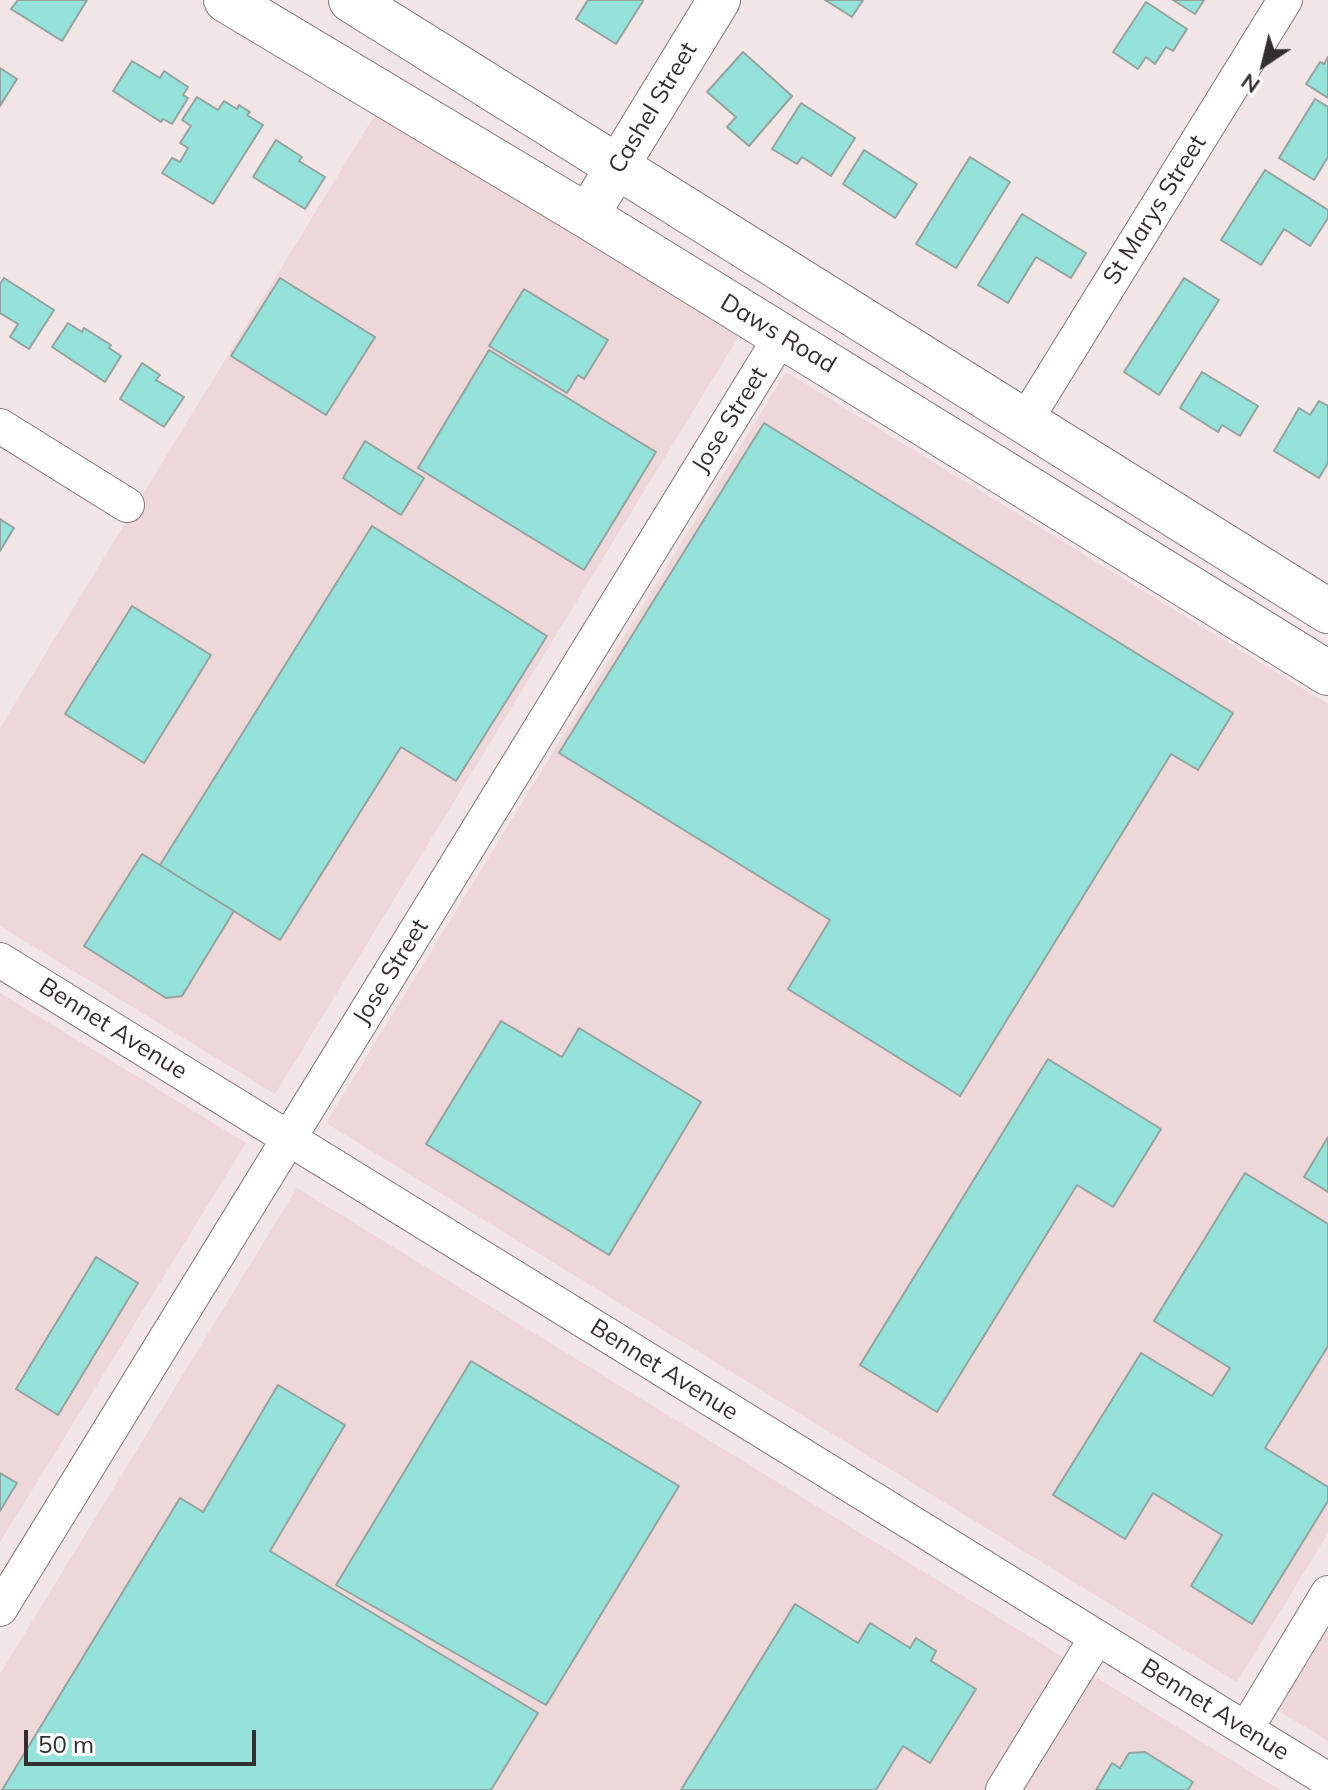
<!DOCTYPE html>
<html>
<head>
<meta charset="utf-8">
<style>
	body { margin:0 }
	#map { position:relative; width:1328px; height:1790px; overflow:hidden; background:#f2e5e5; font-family:Mulish,sans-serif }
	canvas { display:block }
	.north { position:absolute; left:1224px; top:24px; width:80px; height:80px; -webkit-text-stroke:6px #fff; paint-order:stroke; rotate:215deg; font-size:22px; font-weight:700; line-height:32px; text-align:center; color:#342f2f }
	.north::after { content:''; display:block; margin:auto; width:28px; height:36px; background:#342f2f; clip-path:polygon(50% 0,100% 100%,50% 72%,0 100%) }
	.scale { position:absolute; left:24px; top:1730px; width:232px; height:36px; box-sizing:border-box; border:4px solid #342f2f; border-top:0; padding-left:10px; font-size:24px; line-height:28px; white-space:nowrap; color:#342f2f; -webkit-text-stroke:6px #fff; paint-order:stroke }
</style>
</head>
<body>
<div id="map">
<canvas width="1328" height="1790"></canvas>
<div class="north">N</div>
<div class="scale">50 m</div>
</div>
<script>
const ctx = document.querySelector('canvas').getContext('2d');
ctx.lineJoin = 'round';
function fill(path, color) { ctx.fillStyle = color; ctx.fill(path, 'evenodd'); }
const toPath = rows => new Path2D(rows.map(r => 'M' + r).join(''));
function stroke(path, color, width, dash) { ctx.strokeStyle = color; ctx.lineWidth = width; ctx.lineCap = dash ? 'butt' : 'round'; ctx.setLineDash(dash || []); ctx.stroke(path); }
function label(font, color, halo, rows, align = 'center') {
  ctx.font = font + ' Mulish,sans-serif'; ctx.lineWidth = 6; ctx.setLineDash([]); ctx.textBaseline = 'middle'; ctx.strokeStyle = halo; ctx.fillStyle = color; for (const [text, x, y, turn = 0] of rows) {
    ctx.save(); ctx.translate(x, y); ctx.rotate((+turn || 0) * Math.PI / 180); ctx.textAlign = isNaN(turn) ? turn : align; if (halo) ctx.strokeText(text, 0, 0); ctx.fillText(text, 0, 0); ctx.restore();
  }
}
fill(toPath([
	[376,113,739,336,275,1094,0,926,0,728],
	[786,372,1328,704,1328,1533,1237,1682,326,1123],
	[0,993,246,1143,0,1542],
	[297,1188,1280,1790,0,1790,0,1674],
	[1328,1619,1328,1741,1274,1708]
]), '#edd7d8');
const building = toPath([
	[18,0,87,0,62,41,11,9,18,0],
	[588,0,642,0,643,1,616,44,576,19,588,0],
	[825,0,863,0,852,17,825,0],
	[1173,0,1204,0,1195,14,1173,0],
	[1146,2,1187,29,1173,51,1166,47,1155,64,1146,57,1138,69,1113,52,1146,2],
	[743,52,792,96,749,146,727,127,736,117,707,92,743,52],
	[1328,57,1328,98,1306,84,1320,62,1324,64,1328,57],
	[132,61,160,78,164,71,188,87,183,95,188,98,172,124,163,119,161,122,113,91,132,61],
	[0,68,17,79,0,106,0,68],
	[197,97,218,110,224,101,237,109,239,105,250,112,247,115,263,125,213,204,162,173,172,158,180,162,188,148,180,143,191,126,182,120,197,97],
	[1315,99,1328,107,1328,157,1314,180,1279,158,1315,99],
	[801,103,855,138,831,176,802,157,797,164,772,149,801,103],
	[276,140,302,157,299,161,325,177,305,209,253,177,276,140],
	[864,150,917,184,895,218,843,184,864,150],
	[970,157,1010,182,956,268,916,244,970,157],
	[1265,170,1328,210,1328,218,1310,246,1284,229,1261,265,1221,240,1265,170],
	[1022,214,1086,253,1071,278,1036,257,1008,303,978,285,1022,214],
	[4,278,54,310,29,349,10,337,18,324,0,313,0,284,4,278],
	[280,278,375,337,326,415,231,356,280,278],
	[1184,278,1219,300,1159,395,1124,372,1184,278],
	[524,289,608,340,584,379,578,375,567,393,489,346,524,289],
	[68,323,82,332,84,328,111,345,109,348,121,356,105,382,52,347,68,323],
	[489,350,656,452,584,570,418,468,489,350],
	[142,363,160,375,156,380,184,397,164,427,120,399,142,363],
	[1202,372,1258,406,1240,436,1222,425,1218,432,1180,408,1202,372],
	[1319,401,1328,406,1328,463,1319,478,1274,451,1299,408,1310,415,1319,401],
	[764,423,1233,713,1198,770,1171,754,960,1096,788,989,830,920,559,753,764,423],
	[365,441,424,478,401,515,343,478,365,441],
	[0,519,14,528,0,551,0,519],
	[372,526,547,636,456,781,401,747,280,940,160,865,372,526],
	[132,606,211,655,144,763,65,714,132,606],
	[142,854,234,911,182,996,166,998,84,946,142,854],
	[501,1021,562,1057,579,1028,701,1102,609,1255,426,1144,501,1021],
	[1048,1059,1161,1129,1113,1207,1077,1185,937,1412,860,1365,1048,1059],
	[1328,1137,1328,1192,1304,1177,1328,1137],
	[1245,1173,1328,1224,1328,1346,1265,1448,1328,1487,1328,1501,1252,1624,1191,1586,1222,1535,1153,1493,1125,1539,1053,1495,1141,1353,1212,1396,1230,1368,1154,1321,1245,1173],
	[96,1257,138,1283,58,1415,16,1389,96,1257],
	[471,1361,679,1486,546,1705,336,1585,471,1361],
	[278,1385,345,1425,270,1551,538,1713,491,1790,2,1790,180,1498,203,1512,278,1385],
	[0,1473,17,1483,0,1511,0,1473],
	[795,1604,858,1643,870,1623,910,1648,916,1638,936,1651,931,1661,976,1689,930,1763,903,1746,876,1790,681,1790,795,1604],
	[1145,1752,1193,1782,1188,1790,1096,1790,1112,1763,1120,1768,1129,1753,1145,1752]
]);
fill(building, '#94e2d9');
stroke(building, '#96a3a1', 2);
const minor = toPath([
	[1025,421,1285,0],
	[0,426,127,505],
	[0,960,1328,1780],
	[0,1609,782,335],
	[1246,1729,1328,1593],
	[1003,1790,1097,1637]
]);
const tertiary = toPath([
	[587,216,719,0]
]);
const secondary = toPath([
	[226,0,587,216,1328,673],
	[351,0,1328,611]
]);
stroke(minor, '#837878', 36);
stroke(tertiary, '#837878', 44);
stroke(secondary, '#837878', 46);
stroke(minor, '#fff', 34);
stroke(tertiary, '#fff', 42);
stroke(secondary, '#fff', 44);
label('24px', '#342f2f', '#fff', [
	["Cashel Street",653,108,-59],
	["St Marys Street",1155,210,-58],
	["Daws Road",778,334,31],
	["Jose Street",730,420,-58],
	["Jose Street",391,972,-58],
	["Bennet Avenue",113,1029,32],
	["Bennet Avenue",664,1370,32],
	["Bennet Avenue",1215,1710,32]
]);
</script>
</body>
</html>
